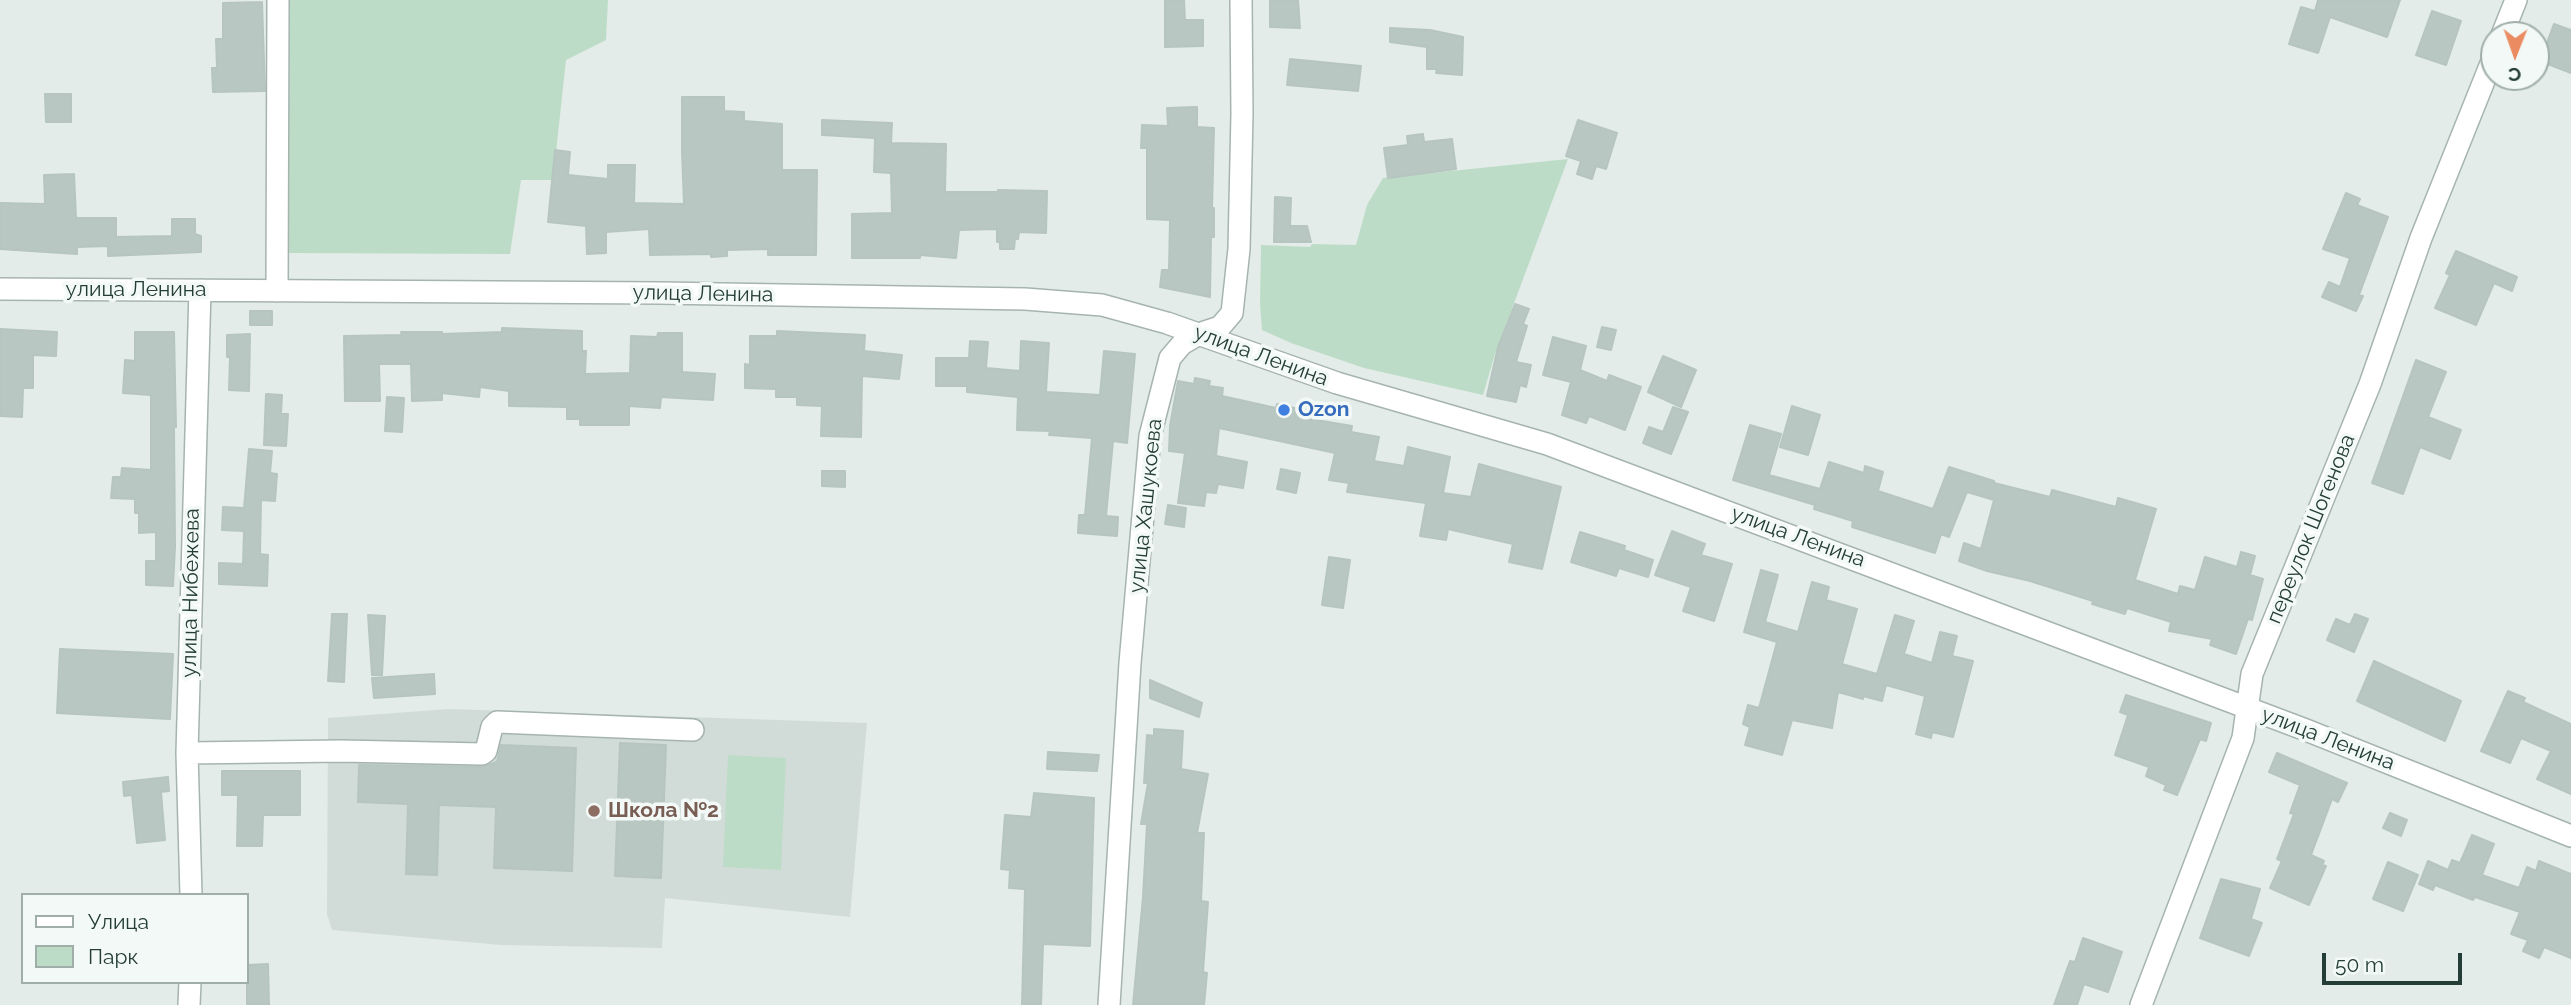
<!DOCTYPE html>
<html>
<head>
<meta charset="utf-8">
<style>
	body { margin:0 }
	#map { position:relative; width:2571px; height:1005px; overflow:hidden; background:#e3ece9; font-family:Raleway,sans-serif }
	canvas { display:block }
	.legend { position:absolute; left:21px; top:893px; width:228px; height:91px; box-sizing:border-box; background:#f3f9f6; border:2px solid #a0aeaa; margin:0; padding:9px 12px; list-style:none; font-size:21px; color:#243d37 }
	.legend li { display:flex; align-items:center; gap:14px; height:35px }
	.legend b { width:35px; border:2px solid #a0aeaa }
	.north { position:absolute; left:2480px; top:21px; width:70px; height:70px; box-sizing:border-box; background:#f3f9f6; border:2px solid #a0aeaa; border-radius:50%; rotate:181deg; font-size:19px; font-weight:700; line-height:28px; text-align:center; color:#243d37 }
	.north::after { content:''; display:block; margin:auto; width:24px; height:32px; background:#eb8b62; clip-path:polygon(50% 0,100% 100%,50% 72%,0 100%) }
	.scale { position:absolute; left:2322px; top:953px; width:140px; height:32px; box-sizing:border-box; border:4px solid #243d37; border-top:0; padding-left:9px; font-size:21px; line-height:24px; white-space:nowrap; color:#243d37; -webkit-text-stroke:5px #f3f9f6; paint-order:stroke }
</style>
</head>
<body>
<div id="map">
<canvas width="2571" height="1005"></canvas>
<ul class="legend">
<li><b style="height:9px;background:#fff"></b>Улица</li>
<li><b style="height:19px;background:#bddcc7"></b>Парк</li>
</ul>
<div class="north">С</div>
<div class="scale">50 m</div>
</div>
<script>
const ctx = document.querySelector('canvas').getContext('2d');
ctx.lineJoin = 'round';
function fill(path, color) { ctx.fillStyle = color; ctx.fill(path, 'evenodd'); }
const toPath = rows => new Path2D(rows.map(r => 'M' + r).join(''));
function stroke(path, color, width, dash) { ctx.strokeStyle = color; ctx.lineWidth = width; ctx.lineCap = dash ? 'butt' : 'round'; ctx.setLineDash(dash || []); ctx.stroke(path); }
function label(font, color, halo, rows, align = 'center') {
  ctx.font = font + ' Raleway,sans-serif'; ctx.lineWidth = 7; ctx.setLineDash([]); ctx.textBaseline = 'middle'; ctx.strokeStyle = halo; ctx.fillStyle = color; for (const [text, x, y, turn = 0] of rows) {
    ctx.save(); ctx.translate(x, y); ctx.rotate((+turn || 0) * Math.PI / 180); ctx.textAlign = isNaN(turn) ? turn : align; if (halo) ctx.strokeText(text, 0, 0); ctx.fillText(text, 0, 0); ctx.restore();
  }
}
fill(toPath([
	[449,709,867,723,850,917,665,898,662,948,501,945,332,930,327,914,328,718]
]), '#d1dcd8');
fill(toPath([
	[288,0,608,0,606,40,566,60,553,180,521,180,510,254,289,253],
	[1568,159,1495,354,1483,395,1364,368,1291,343,1262,330,1260,304,1261,245,1310,247,1312,244,1356,245,1367,205,1383,178],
	[728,755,786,758,781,870,723,867]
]), '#bddcc7');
const building = toPath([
	[1165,0,1184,0,1185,20,1203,20,1203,46,1165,47,1165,0],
	[1270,0,1298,0,1300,28,1270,27,1270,0],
	[2318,0,2400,0,2387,37,2330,17,2318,53,2289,44,2301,7,2315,11,2318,0],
	[262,2,265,91,213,92,212,68,217,68,216,39,223,39,223,3,262,2],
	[2432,11,2461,21,2446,65,2416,55,2432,11],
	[2554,24,2571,30,2571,73,2540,61,2554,24],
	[1390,28,1430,30,1463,37,1462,75,1436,73,1437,69,1427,69,1427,47,1390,42,1390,28],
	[1290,59,1361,66,1358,91,1287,85,1290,59],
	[45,94,71,94,71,122,46,122,45,94],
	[682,97,724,97,724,111,744,112,744,121,782,124,782,170,817,170,816,255,768,255,768,249,727,250,727,256,711,257,711,254,650,255,649,229,606,232,606,253,587,254,586,226,548,222,555,150,570,152,568,175,608,179,608,165,635,165,634,203,684,204,682,151,682,97],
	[1197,107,1197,127,1214,128,1212,208,1214,208,1214,237,1211,237,1210,297,1160,287,1162,270,1169,270,1170,220,1147,219,1147,148,1141,148,1142,125,1168,126,1167,108,1197,107],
	[822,120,892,123,891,143,946,144,945,192,998,192,998,190,1047,191,1046,233,1019,232,1018,239,1015,239,1014,249,1000,249,1000,242,997,242,997,229,959,230,956,258,920,255,920,258,852,258,852,214,892,213,891,173,874,172,875,138,822,135,822,120],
	[1578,120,1617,133,1606,169,1596,166,1592,179,1577,174,1581,161,1566,156,1578,120],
	[1423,134,1424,142,1452,139,1456,169,1388,178,1384,148,1408,145,1407,136,1423,134],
	[74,174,76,218,116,218,116,237,172,236,172,219,195,219,195,234,201,236,201,252,108,256,108,246,77,247,77,254,0,249,0,203,45,204,44,175,74,174],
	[2346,193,2360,199,2357,205,2388,217,2359,295,2363,296,2356,311,2322,297,2329,282,2340,287,2350,258,2323,249,2346,193],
	[1275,197,1291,198,1290,226,1307,226,1311,242,1274,242,1275,197],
	[2456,251,2517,277,2512,291,2494,283,2476,325,2435,308,2450,275,2446,273,2456,251],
	[1515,304,1529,309,1523,324,1527,326,1516,362,1531,365,1526,387,1520,385,1516,402,1487,396,1498,347,1515,304],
	[250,311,272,311,272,325,250,325,250,311],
	[1602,327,1616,330,1611,350,1597,347,1602,327],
	[502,328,582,331,582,351,586,351,585,374,630,373,631,336,657,337,658,333,682,333,682,372,715,374,713,400,661,397,660,408,629,406,629,425,580,425,580,419,567,419,567,407,509,406,509,391,480,387,479,397,442,393,442,400,412,401,411,364,379,364,380,401,345,401,344,336,402,335,401,332,442,332,442,334,502,332,502,328],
	[0,329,57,332,56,356,33,355,33,388,23,388,22,417,0,416,0,329],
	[777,331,865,335,864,351,902,355,899,379,862,376,861,437,821,436,822,406,797,405,797,397,776,397,776,389,745,388,745,364,750,365,750,336,777,336,777,331],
	[135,332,174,332,176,427,174,427,175,547,173,586,146,585,146,561,156,561,156,532,139,533,139,513,135,513,135,499,111,498,113,477,121,477,122,468,151,470,151,395,123,393,125,360,135,361,135,332],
	[250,334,249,391,229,390,230,357,227,357,227,335,250,334],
	[1553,337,1586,346,1580,370,1607,381,1609,375,1641,387,1625,430,1589,416,1586,423,1562,415,1571,382,1543,375,1553,337],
	[970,341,988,342,986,368,1020,371,1021,341,1049,343,1046,392,1100,395,1104,351,1135,354,1127,443,1113,441,1106,516,1118,517,1117,536,1078,533,1079,515,1085,515,1092,438,1049,435,1050,431,1017,430,1018,397,967,392,967,386,936,386,936,358,969,358,970,341],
	[1663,356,1696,370,1681,407,1648,392,1663,356],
	[2416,360,2446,372,2428,417,2461,430,2450,459,2420,447,2403,494,2372,483,2416,360],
	[1195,378,1210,381,1209,386,1223,388,1222,396,1276,408,1277,404,1312,412,1310,419,1352,426,1351,432,1379,437,1374,461,1404,466,1408,447,1450,457,1443,493,1471,497,1479,464,1561,487,1542,569,1509,562,1513,544,1448,529,1446,540,1420,536,1426,503,1347,492,1349,483,1329,480,1335,453,1219,428,1216,456,1247,462,1243,488,1218,484,1216,493,1206,492,1204,506,1178,503,1185,453,1169,451,1170,426,1178,381,1194,384,1195,378],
	[266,394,282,395,281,414,288,414,286,446,264,445,266,394],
	[387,397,404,398,402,432,385,431,387,397],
	[1792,406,1820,415,1808,455,1780,447,1792,406],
	[1673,407,1688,412,1671,454,1643,443,1649,427,1663,432,1673,407],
	[1750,425,1781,434,1769,475,1820,489,1829,462,1864,473,1865,466,1883,472,1878,491,1933,509,1949,467,1994,481,1994,483,2050,497,2052,490,2116,507,2118,498,2156,509,2135,580,2178,594,2180,586,2195,590,2205,557,2237,567,2241,552,2255,556,2250,575,2263,579,2252,620,2248,619,2236,654,2210,645,2212,639,2169,631,2171,622,2127,608,2125,614,2092,604,2093,601,2030,581,1987,571,1959,561,1964,543,1981,549,1994,500,1967,492,1949,537,1941,534,1935,553,1852,527,1853,521,1814,509,1815,505,1733,480,1750,425],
	[249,449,272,451,270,473,277,474,275,501,261,500,260,554,268,555,267,586,219,584,219,563,243,564,244,531,222,530,223,507,244,508,249,449],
	[1281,469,1300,473,1296,493,1277,489,1281,469],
	[822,471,845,471,845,487,822,486,822,471],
	[1168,505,1186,508,1184,527,1165,524,1168,505],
	[1672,531,1705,544,1701,555,1732,564,1714,621,1683,611,1691,587,1655,575,1672,531],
	[1580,532,1625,546,1624,550,1653,560,1648,577,1619,568,1616,576,1571,562,1580,532],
	[1329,557,1350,560,1343,608,1322,605,1329,557],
	[1761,570,1778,575,1765,622,1798,632,1812,582,1829,587,1826,600,1857,609,1842,664,1877,674,1895,615,1914,621,1904,654,1932,663,1940,632,1957,636,1952,656,1973,661,1953,737,1932,732,1931,738,1916,734,1925,696,1886,685,1882,701,1863,696,1863,699,1838,692,1832,728,1792,720,1782,755,1745,745,1750,727,1743,724,1748,705,1759,708,1777,642,1744,632,1761,570],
	[332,614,347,614,344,682,328,681,332,614],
	[2355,614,2368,619,2354,652,2327,640,2336,619,2350,625,2355,614],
	[368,615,385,616,382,675,372,675,368,615],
	[60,649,173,654,170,719,57,713,60,649],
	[2374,661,2461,701,2445,741,2357,701,2374,661],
	[434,674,435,694,374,698,372,678,434,674],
	[1150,680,1202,703,1199,717,1150,698,1150,680],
	[2508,691,2525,698,2523,702,2571,724,2571,794,2537,779,2551,751,2521,738,2510,763,2481,751,2508,691],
	[2126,695,2211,723,2206,741,2200,739,2177,795,2164,790,2166,785,2146,776,2149,767,2115,755,2128,715,2120,712,2126,695],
	[1154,729,1183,731,1181,769,1208,774,1197,833,1204,833,1201,901,1208,902,1203,972,1207,973,1204,1005,1133,1005,1143,897,1147,824,1141,824,1148,783,1144,783,1147,735,1154,736,1154,729],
	[620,743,666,745,661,878,615,876,620,743],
	[501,745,576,748,572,871,494,868,496,807,439,805,437,875,406,874,408,804,358,802,359,765,482,767,497,762,501,745],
	[1048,752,1099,755,1097,771,1047,769,1048,752],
	[2277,753,2347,783,2338,802,2332,799,2311,855,2324,861,2322,865,2326,866,2309,905,2270,888,2282,861,2277,859,2294,814,2290,813,2300,785,2269,772,2277,753],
	[222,771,300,771,300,815,263,815,262,846,237,846,238,795,222,795,222,771],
	[168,777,169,791,161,792,165,840,137,843,132,795,124,796,123,782,168,777],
	[1034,793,1094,798,1090,946,1043,944,1041,1005,1022,1005,1025,889,1009,888,1010,870,1001,869,1005,815,1031,817,1034,793],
	[2390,813,2407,820,2401,836,2383,828,2390,813],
	[2472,835,2494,844,2482,875,2519,888,2527,867,2536,871,2539,861,2571,874,2571,958,2544,947,2539,958,2523,951,2528,940,2511,934,2520,912,2475,897,2473,900,2435,885,2433,890,2419,884,2428,861,2448,870,2452,860,2460,863,2472,835],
	[2388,862,2418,875,2403,911,2373,899,2388,862],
	[2221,879,2260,889,2251,919,2262,923,2249,956,2200,938,2221,879],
	[2083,938,2122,952,2108,992,2084,984,2077,1005,2054,1005,2070,961,2075,962,2083,938],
	[268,964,269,1005,247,1005,247,965,268,964]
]);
fill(building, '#b8c7c2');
stroke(building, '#b6c5c0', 2);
const minor = toPath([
	[2502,35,2516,0],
	[0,289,661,293,1025,299,1102,305,1167,323,1337,383,1547,444,2306,730,2571,836],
	[277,291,278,0],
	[187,753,341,751,482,754,486,751,492,727,497,722,693,730],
	[191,895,187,753,200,290],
	[189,1005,190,982],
	[1109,1005,1130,663,1150,436,1170,358,1182,344,1199,334,1220,327,1232,313,1239,249,1242,114,1241,0],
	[2141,1005,2243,738,2252,674,2370,384,2421,238,2494,56]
]);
stroke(minor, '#a6b4b0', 24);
stroke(minor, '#fff', 21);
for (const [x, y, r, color] of [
	[1284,410,7,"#3f7fe0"],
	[594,811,7,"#8d6e63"]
]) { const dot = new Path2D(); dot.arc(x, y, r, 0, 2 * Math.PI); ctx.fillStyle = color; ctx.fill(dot); stroke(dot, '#f3f9f6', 2.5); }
label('21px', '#243d37', '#f3f9f6', [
	["улица Ленина",136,290],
	["улица Ленина",703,294,1],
	["улица Ленина",1261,356,20],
	["улица Хашукоева",1146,506,-84],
	["переулок Шогенова",2311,529,-68],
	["улица Ленина",1798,537,20],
	["улица Нибежева",191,593,-89],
	["улица Ленина",2328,739,21]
]);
label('bold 21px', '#366cbe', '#f3f9f6', [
	["Ozon",1298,410]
], 'left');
label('bold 21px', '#785e54', '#f3f9f6', [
	["Школа №2",608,811]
], 'left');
</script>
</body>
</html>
